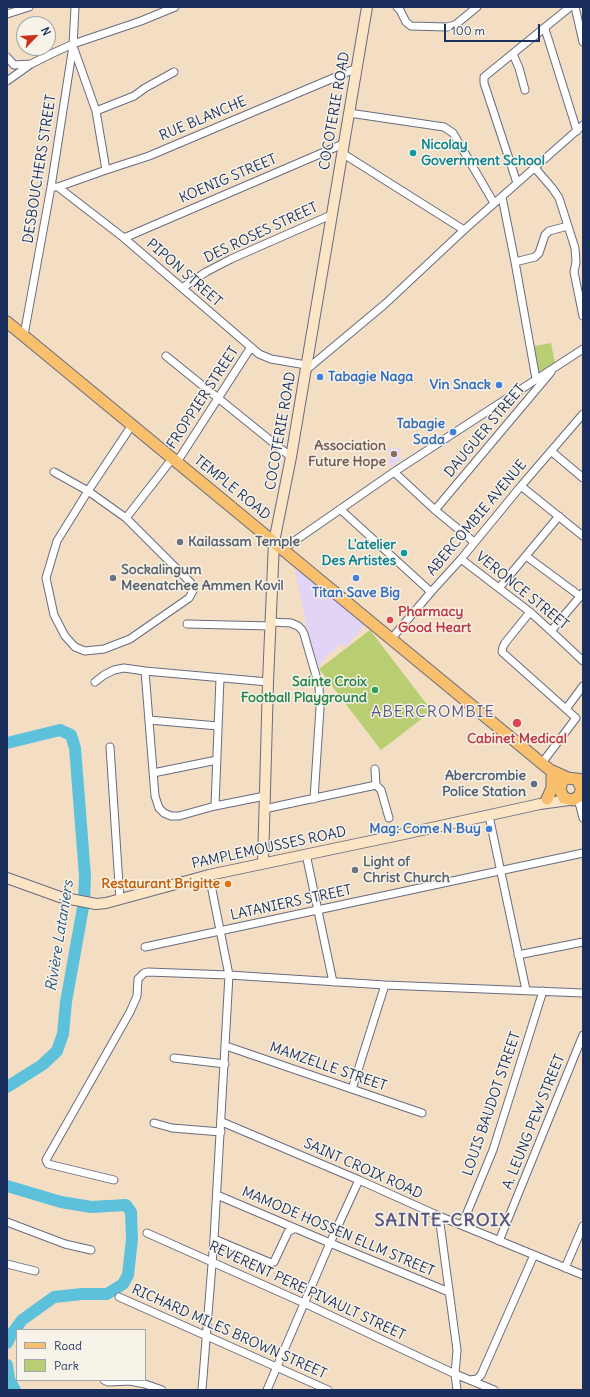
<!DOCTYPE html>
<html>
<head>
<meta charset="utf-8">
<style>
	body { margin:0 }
	#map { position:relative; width:590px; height:1397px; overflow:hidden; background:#f4dec3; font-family:Delius,sans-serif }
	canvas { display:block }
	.frame { position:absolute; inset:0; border:8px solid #1b2f5e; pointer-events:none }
	.legend { position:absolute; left:16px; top:1329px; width:130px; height:52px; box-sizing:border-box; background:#f7f3e8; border:1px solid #9fa5b1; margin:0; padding:5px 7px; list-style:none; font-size:12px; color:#1b2f5e }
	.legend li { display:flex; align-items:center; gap:8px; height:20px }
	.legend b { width:20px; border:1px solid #9fa5b1 }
	.north { position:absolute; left:16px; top:16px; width:40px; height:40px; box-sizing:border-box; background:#f7f3e8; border:1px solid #9fa5b1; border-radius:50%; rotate:65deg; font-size:11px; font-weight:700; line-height:16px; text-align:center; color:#1b2f5e }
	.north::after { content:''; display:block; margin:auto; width:14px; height:18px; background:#c8321e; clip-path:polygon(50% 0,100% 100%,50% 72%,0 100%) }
	.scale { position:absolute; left:444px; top:24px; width:96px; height:18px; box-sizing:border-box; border:2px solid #1b2f5e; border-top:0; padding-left:5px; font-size:12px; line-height:14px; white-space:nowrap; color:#1b2f5e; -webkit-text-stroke:3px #f7f3e8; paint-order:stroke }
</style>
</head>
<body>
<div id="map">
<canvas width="590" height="1397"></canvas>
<div class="frame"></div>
<ul class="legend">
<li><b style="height:5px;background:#f8bf6c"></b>Road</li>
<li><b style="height:11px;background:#b9ce72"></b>Park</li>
</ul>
<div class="north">N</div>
<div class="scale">100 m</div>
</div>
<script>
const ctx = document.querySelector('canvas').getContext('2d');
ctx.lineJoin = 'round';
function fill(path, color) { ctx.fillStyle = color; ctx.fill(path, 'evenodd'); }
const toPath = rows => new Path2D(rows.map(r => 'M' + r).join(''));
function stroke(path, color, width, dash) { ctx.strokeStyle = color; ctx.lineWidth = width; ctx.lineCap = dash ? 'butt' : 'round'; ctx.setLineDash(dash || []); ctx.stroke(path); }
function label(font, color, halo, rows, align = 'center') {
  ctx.font = font + ' Delius,sans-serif'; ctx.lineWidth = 3; ctx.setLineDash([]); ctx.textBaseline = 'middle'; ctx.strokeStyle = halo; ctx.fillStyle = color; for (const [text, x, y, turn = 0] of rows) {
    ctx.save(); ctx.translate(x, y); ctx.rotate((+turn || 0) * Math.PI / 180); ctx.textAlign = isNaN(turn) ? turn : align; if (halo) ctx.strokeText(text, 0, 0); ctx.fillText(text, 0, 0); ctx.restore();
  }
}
fill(toPath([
	[400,448,401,459,390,468,388,449],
	[298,568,366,623,348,645,347,644,345,647,340,644,332,653,330,652,316,670,295,572]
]), '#e1d4f4');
fill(toPath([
	[551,343,555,363,539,372,534,346],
	[370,630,432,711,381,750,319,669]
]), '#b9ce72');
stroke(toPath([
	[7,743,60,730,71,735,75,748,85,876,84,902,66,1002,63,1034,57,1051,42,1065,7,1087],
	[7,1186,61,1202,91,1207,126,1205,131,1212,132,1239,128,1275,123,1284,107,1294,82,1294,54,1297,22,1320,11,1335,7,1343],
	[7,1365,9,1379,15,1390]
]), '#5ec1dc', 12);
const street = toPath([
	[397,7,400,10,406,22,411,26,447,27,455,25,477,7],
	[575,7,583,42],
	[7,14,29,7],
	[545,29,577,131],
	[74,49,96,111,106,170],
	[513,54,519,68,525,90],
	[7,57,14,65,31,64],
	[7,81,31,64,51,54,73,44,141,21,175,7],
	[96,111,134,96,145,88,174,72],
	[349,113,444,127,453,133,494,203],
	[342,153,464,230],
	[535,168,553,189,559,198,575,248,576,262,574,272,583,316],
	[517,183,484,83,484,77,570,7],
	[55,187,58,187,124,238,259,354,271,359,306,365],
	[58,187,106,170,149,156,357,68],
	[502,197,515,262,536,379],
	[124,238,343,144],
	[515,262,535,257,539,253,545,235,549,231,568,226],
	[182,288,206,272,231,259,331,215],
	[24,335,51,187,73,46,75,7],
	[166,356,291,457],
	[306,370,385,304,464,230,583,125],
	[551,451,583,478],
	[177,462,251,347],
	[54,472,88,491,126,518,191,583,193,591,189,598,130,639,104,649,85,651,75,647,65,636,54,615,46,578,57,541,88,491,132,425],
	[394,472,435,510,474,542],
	[521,486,583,536],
	[340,509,431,592],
	[435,510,551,372],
	[126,518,172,459],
	[283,549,394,472,583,349],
	[526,556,580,596],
	[461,559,530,612,551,631,583,661],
	[499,588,559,516],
	[530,612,505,643,503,647,502,652,576,718,542,763],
	[272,622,291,623,298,626,302,630,304,634,319,686,320,708,314,799],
	[187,624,271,626],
	[551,631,583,593],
	[392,638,431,592,461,559,521,486,583,414],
	[145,671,155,796,159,808,164,813,171,816,179,816,215,806,265,796],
	[95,682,104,675,114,670,124,668,145,671,268,682],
	[566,709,583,686],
	[149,720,218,726],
	[110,747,120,900],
	[375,769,376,785],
	[153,773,217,760],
	[576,798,580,806,583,818],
	[215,806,220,678],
	[264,809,376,785,381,790,389,818],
	[489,816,526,990],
	[306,854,333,982],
	[145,947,583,853],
	[518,955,583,942],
	[226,1046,422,1113],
	[174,1058,225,1064],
	[352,1089,385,985],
	[222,1122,359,1180,439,1216,583,1275],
	[154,1123,172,1128,221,1132],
	[114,1180,48,1164,46,1160,130,1012,137,996,138,979,144,973,148,972,229,975,385,985,583,993],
	[217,1195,330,1243,449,1292],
	[439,1216,457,1350,455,1374,457,1390],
	[7,1222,65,1244,91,1250],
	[462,1225,493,1150,543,991],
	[147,1233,304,1303,455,1374,494,1390],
	[214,1239,271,1263,274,1262,288,1232,293,1229,297,1229],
	[499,1241,583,1035],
	[7,1264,35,1271],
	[565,1268,583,1226],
	[119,1297,328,1390],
	[104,1380,108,1382,130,1381,145,1384,162,1390],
	[470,1380,477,1379,481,1375,534,1255],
	[202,1390,214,1239,229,975,209,875],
	[267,1390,330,1243,359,1180]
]);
const secondary = toPath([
	[263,863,268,682,274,542,291,457,367,7],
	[7,878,60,897,96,904,106,903,209,875,404,834,540,804,569,800]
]);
const primary = toPath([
	[7,322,550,770,568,778],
	[577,780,582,788,579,796,573,800,564,798,560,790,562,781,568,778,583,780],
	[547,799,552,788,552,777]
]);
stroke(street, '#676c81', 9);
stroke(secondary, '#676c81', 12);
stroke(primary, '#676c81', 13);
stroke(street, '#fff', 7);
stroke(secondary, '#fce5c4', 10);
stroke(primary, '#f8bf6c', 11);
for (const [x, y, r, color] of [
	[413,153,4,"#0f9aa8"],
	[320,377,4,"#3f7fe0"],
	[499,385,4,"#3f7fe0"],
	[453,432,4,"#3f7fe0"],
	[394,454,4,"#8d6e63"],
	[180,542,4,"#6b7280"],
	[404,553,4,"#0f9aa8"],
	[113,578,4,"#6b7280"],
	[356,578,4,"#3f7fe0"],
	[390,620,4,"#e0444e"],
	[375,690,4,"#2e9e5b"],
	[517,723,5,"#e0444e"],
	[534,784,4,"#5c6f8a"],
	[489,829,4,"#3f7fe0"],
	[355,870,4,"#6b7280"],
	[228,884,4,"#e8710a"]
]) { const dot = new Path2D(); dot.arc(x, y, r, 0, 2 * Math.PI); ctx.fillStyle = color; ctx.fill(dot); stroke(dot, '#f7f3e8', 1.5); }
label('14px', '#1b2f5e', '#f7f3e8', [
	["COCOTERIE ROAD",335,111,-80],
	["RUE BLANCHE",203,119,-23],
	["DESBOUCHERS STREET",40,169,-81],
	["KOENIG STREET",228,179,-23],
	["DES ROSES STREET",261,233,-25],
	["PIPON STREET",184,273,41],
	["FROPPIER STREET",203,398,-57],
	["COCOTERIE ROAD",281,431,-80],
	["DAUGUER STREET",485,431,-50],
	["TEMPLE ROAD",232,488,39],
	["ABERCOMBIE AVENUE",477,518,-50],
	["VERONCE STREET",522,591,39],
	["PAMPLEMOUSSES ROAD",269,848,-12],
	["LATANIERS STREET",291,903,-12],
	["MAMZELLE STREET",328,1067,19],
	["LOUIS BAUDOT STREET",492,1104,-71],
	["A. LEUNG PEW STREET",534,1122,-68],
	["SAINT CROIX ROAD",363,1169,24],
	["MAMODE HOSSEN ELLM STREET",338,1232,23],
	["REVERENT PERE PIVAULT STREET",307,1291,25],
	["RICHARD MILES BROWN STREET",229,1332,24]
]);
label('bold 14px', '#0d838f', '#f7f3e8', [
	["Nicolay",421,145],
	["Government School",421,161],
	["L'atelier",396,545,"right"],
	["Des Artistes",396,561,"right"]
], 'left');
label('bold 14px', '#366cbe', '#f7f3e8', [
	["Tabagie Naga",328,377,"left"],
	["Vin Snack",491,385],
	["Tabagie",445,424],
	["Sada",445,440],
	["Titan Save Big",356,593,"center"],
	["Mag: Come N Buy",481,829]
], 'right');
label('bold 14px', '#785e54', '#f7f3e8', [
	["Association",386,446],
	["Future Hope",386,462]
], 'right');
label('bold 14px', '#5b616d', '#f7f3e8', [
	["Kailassam Temple",188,542],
	["Sockalingum",121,570],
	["Meenatchee Ammen Kovil",121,586],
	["Light of",363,862],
	["Christ Church",363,878]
], 'left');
label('bold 14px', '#be3a42', '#f7f3e8', [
	["Pharmacy",398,612],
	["Good Heart",398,628],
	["Cabinet Medical",517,739,"center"]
], 'left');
label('bold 14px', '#27864d', '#f7f3e8', [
	["Sainte Croix",367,682],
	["Football Playground",367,698]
], 'right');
label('bold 14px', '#4e5e75', '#f7f3e8', [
	["Abercrombie",526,776],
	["Police Station",526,792]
], 'right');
label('bold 14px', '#c56008', '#f7f3e8', [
	["Restaurant Brigitte",220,884]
], 'right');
label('italic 15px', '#2c547e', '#f7f3e8', [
	["Rivière Lataniers",60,936,-81]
]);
ctx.letterSpacing = '1px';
label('16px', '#5a5684', '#f7f3e8', [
	["ABERCROMBIE",433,712]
]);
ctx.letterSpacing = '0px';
ctx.letterSpacing = '1px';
label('bold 18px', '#5a5684', '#f7f3e8', [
	["SAINTE-CROIX",443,1221]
]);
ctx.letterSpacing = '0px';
</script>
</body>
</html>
